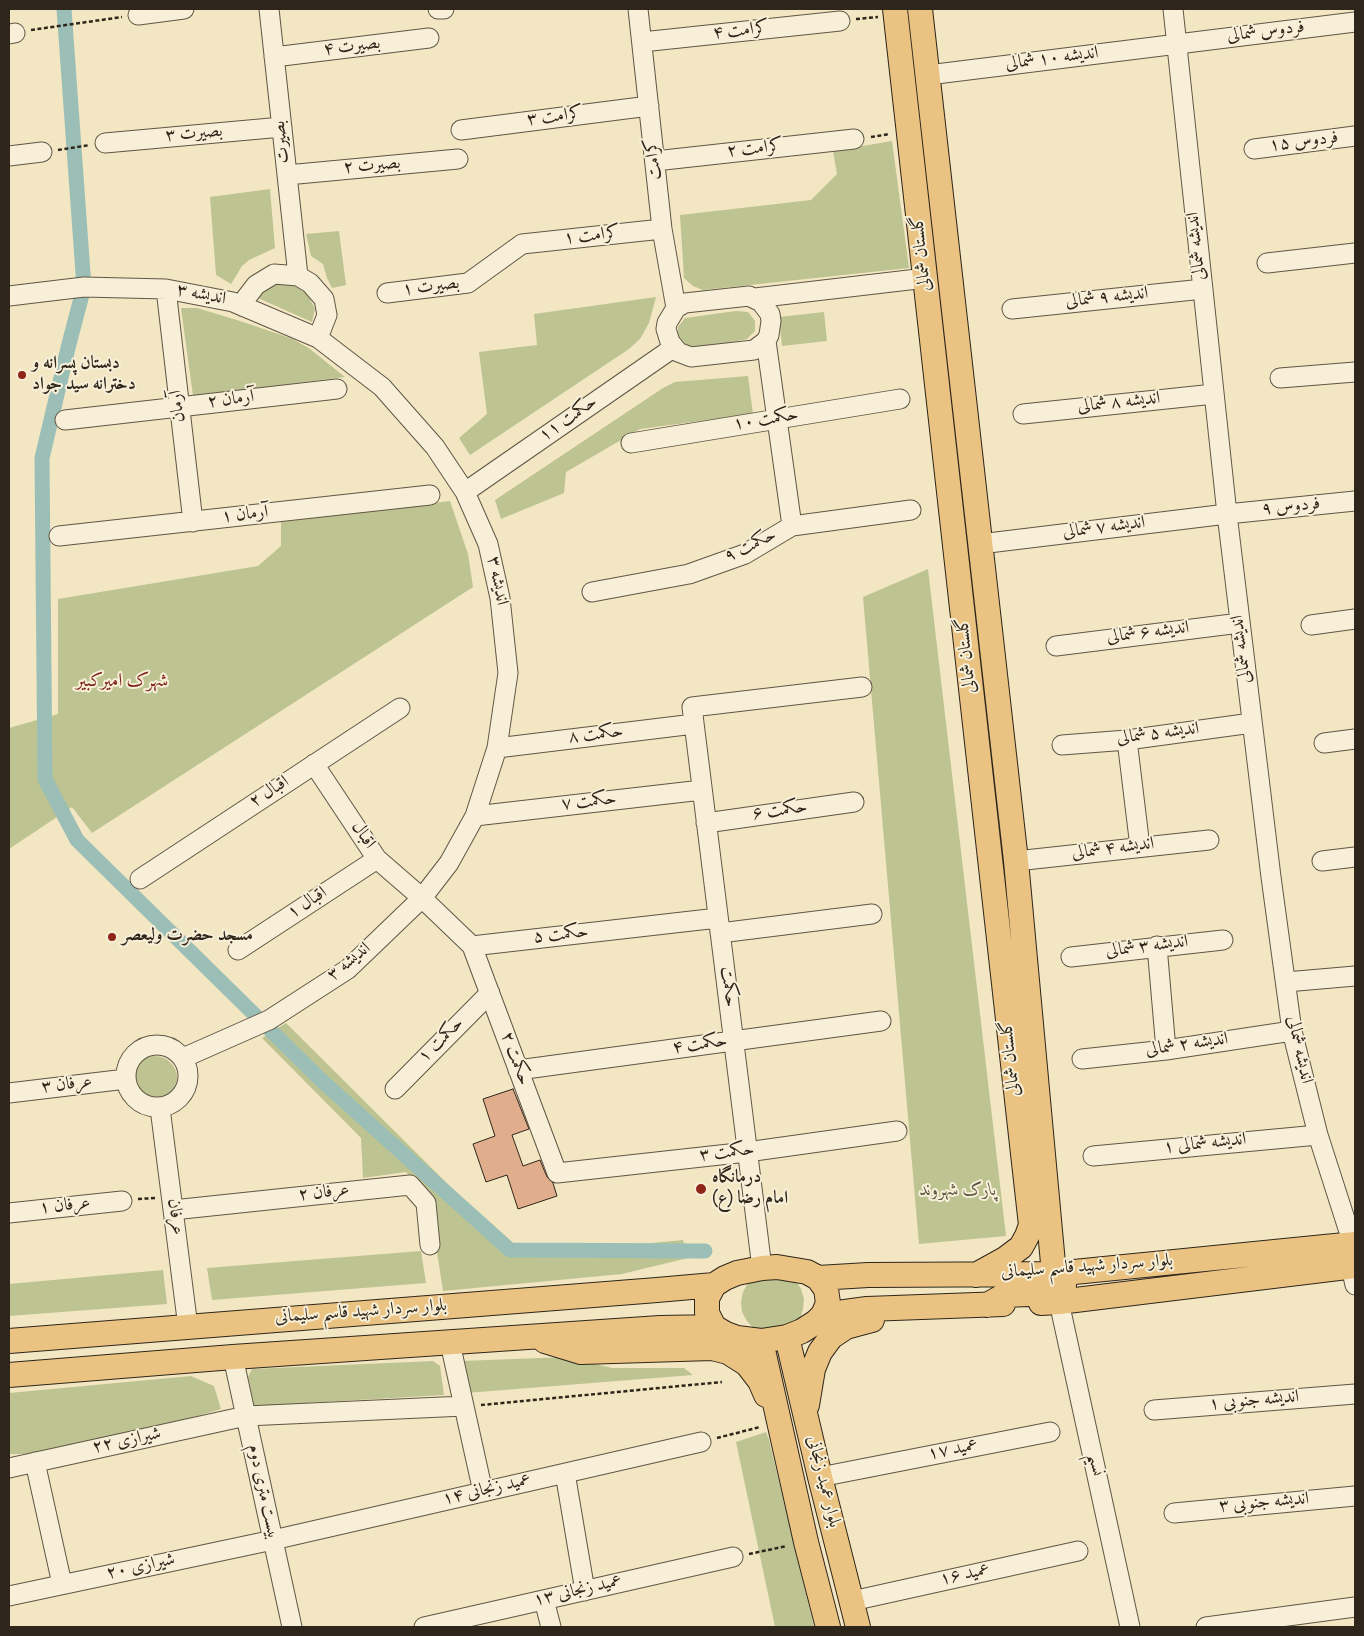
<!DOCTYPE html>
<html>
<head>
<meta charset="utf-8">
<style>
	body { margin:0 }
	#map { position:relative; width:1364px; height:1636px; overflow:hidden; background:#f3e6c3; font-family:"Sorts Mill Goudy",serif }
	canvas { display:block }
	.frame { position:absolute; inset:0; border:10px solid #2f261b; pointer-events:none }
</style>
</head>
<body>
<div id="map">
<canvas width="1364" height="1636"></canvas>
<div class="frame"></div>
</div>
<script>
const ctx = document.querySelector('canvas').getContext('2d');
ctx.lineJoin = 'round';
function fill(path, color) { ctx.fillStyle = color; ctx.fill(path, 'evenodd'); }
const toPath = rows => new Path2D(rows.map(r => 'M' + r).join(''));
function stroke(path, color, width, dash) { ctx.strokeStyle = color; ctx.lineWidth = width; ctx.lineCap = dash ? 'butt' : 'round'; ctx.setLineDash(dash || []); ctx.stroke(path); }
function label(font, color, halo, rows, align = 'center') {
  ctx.font = font + ' "Sorts Mill Goudy",Amiri,serif'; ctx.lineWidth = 4; ctx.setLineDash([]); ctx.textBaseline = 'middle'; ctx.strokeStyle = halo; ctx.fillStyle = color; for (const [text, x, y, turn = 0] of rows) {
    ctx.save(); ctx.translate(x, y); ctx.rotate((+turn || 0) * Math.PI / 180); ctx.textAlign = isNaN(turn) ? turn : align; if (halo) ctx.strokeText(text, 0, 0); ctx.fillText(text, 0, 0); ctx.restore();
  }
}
fill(toPath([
	[892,141,909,268,703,290,693,286,684,278,680,215,811,200,837,174,833,151],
	[270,189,275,248,249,260,242,266,231,284,216,275,210,197],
	[339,231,346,285,332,288,327,278,323,264,311,256,306,234],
	[274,284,293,284,308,295,315,309,312,322,258,298,264,290],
	[656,297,649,323,640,339,629,349,470,455,459,438,487,414,479,352,537,345,534,314],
	[181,308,197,308,237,320,293,339,310,349,345,377,193,396],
	[736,311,748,312,755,321,755,331,747,339,691,350,683,346,678,338,678,327,685,318],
	[824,312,827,341,782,346,779,317],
	[748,376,753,414,640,429,566,472,564,493,501,519,495,500,663,388,675,382],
	[450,501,468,554,473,587,92,833,72,807,9,849,9,728,58,714,58,599,258,566,281,546,281,522],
	[928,569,1006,1236,919,1244,863,597],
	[286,1023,520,1256,683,1240,688,1258,622,1274,443,1291,428,1194,406,1172,363,1178,361,1138,262,1038],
	'133 1078a22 22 0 1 1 44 0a22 22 0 1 1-44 0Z',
	[421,1251,426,1283,212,1300,207,1268],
	[163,1270,167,1304,9,1316,9,1284],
	[756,1276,795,1280,801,1289,804,1299,803,1309,800,1319,784,1332,754,1329,747,1321,742,1312,741,1302,743,1292,748,1283],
	[566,1357,612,1368,684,1368,693,1375,466,1393,462,1361],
	[433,1361,440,1366,444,1395,254,1406,248,1377,252,1369],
	[191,1376,214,1386,221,1409,73,1454,9,1454,9,1393],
	[766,1432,769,1440,814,1627,775,1627,736,1442]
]), '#bdc492');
stroke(toPath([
	[64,9,84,287,69,344,42,458,45,779,77,840,321,1080,510,1250,705,1251]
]), '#9bbfb6', 15);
const building = toPath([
	[513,1089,529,1129,512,1135,523,1166,540,1160,547,1177,553,1183,557,1196,518,1209,507,1175,486,1182,473,1144,495,1136,483,1099,513,1089]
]);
fill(building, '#e1ae8d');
stroke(building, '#2f261b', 1);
const minor = toPath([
	[269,9,298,276],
	[438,9,444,9],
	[638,9,662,229,676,308],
	[1173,9,1227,514,1271,877,1292,1031,1318,1135,1353,1244],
	[138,15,184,9],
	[9,34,15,33],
	[642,42,840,21],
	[274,57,429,38],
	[928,75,1355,22],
	[461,130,649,106],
	[105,143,282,127],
	[1254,149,1355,136],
	[9,156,42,152],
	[655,161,854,139],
	[287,175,458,159],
	[1267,263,1355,253],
	[166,289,193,522],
	[387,293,468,283,522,244,662,229],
	[9,296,84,287,166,289,233,302,318,338,382,387,435,447,465,492,488,544,500,598,508,673,497,748,475,816,449,863,422,898,348,969,269,1020,183,1058],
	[749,296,761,302,770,314,771,321,769,335,766,341,754,350,691,357,678,352,670,342,666,329,667,323,676,308,685,303,749,296],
	[755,298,926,278],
	[244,307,246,298,256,285,274,274,298,276,310,283,324,299,327,315,318,338],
	[1012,309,1203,289],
	[766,341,792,526],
	[1280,378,1355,372],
	[1023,414,1214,394],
	[65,420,337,389],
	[631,443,900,399],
	[465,492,673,348],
	[59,536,430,495],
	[980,544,1227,514,1355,501],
	[592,592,689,574,745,554,792,526,911,510],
	[1311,625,1355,619],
	[1056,646,1240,623],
	[1127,740,1140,847],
	[1324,743,1355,739],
	[1062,745,1127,740,1252,723],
	[497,748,694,724],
	[314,764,377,859,422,898,472,946,718,918],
	[475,816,702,790],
	[706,823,854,802],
	[1016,861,1209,840],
	[1322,861,1355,857],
	[140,879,400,708],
	[720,933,872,914],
	[472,946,557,1173,747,1152,897,1131],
	[1157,946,1166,1050],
	[238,950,377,859],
	[1071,957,1223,940],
	[1286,982,1355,976],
	'126 1076a31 31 0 1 1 62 0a31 31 0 1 1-62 0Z',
	[1082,1059,1166,1050,1292,1031],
	[518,1070,881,1021],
	[395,1089,490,993],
	[9,1093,126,1079],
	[160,1108,188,1327],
	[1093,1156,1318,1135],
	[173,1210,410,1185,426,1203,430,1245],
	[9,1213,122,1201],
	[1351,1267,1355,1285],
	[762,1268,692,707,862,687],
	[1059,1302,1130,1627],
	[450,1343,483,1492],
	[233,1357,292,1627],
	[1154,1410,1355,1394],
	[35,1462,62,1584],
	[9,1468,246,1416,464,1406],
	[565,1473,585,1591],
	[820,1477,1050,1432],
	[1174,1513,1355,1496],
	[9,1596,273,1540,701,1442],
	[544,1600,551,1627],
	[852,1601,1078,1551],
	[424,1627,733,1557],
	[1206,1627,1355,1607]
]);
const major = toPath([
	[895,9,1031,1225,1027,1236,1021,1247,1005,1259,976,1275],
	[920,9,1016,861,1054,1274,1064,1280,1064,1286,1061,1291,1052,1293,1005,1295,987,1305],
	[777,1267,807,1272,818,1278,826,1289,828,1303,823,1315,816,1322,802,1331,787,1337,761,1341,737,1338,726,1334,714,1327,707,1313,707,1298,714,1285,725,1278,737,1273,762,1268,777,1267],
	[818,1278,868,1275,1054,1274,1355,1244],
	[1041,1303,1059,1302,1355,1266],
	[823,1315,867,1309,1003,1304],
	[787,1337,820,1477,858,1627],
	[9,1341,657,1290,714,1285],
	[545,1341,581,1352,712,1348,728,1352,747,1364,760,1381,766,1395],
	[761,1341,806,1542,828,1627],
	[9,1375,233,1357,660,1328,714,1327],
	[807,1405,813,1369,820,1352,831,1337,846,1327,872,1320]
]);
stroke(minor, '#605645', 21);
stroke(major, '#2f261b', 26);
stroke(toPath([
	[856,19,878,17],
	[31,30,122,17],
	[871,137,890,134],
	[58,150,90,145],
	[138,1199,155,1198],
	[481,1405,722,1382],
	[717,1438,760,1427],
	[749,1554,787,1546]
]), '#2f261b', 2.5, [4, 2.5]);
stroke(minor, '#f7efd8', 19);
stroke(major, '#eac382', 24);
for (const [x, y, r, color] of [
	[22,375,5,"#8f2418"],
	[112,937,5,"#8f2418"],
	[701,1189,6,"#8f2418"]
]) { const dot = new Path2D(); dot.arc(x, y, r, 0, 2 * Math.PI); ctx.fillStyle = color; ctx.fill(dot); stroke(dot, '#f7efd8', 2); }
label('18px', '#2f261b', '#f7efd8', [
	["کرامت ۴",741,32,-6],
	["فردوس شمالی",1266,33,-7],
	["بصیرت ۴",352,48,-7],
	["اندیشه ۱۰ شمالی",1052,60,-7],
	["کرامت ۳",555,118,-7],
	["بصیرت ۳",194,135,-5],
	["بصیرت",283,142,-96],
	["فردوس ۱۵",1304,143,-7],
	["کرامت ۲",755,150,-6],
	["کرامت",655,159,-96],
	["بصیرت ۲",372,167,-5],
	["کرامت ۱",592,237,-6],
	["اندیشه شمالی",1198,246,-96],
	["گلستان شمالی",923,253,-96],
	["بصیرت ۱",431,288,-7],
	["اندیشه ۳",201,296,11],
	["اندیشه ۹ شمالی",1107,299,-6],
	["آرمان ۲",231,401,-7],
	["اندیشه ۸ شمالی",1119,404,-6],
	["آرمان",179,406,-97],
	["حکمت ۱۱",569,420,-35],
	["حکمت ۱۰",766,421,-9],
	["فردوس ۹",1291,508,-6],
	["آرمان ۱",245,516,-6],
	["اندیشه ۷ شمالی",1104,529,-7],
	["حکمت ۹",751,547,-26],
	["اندیشه ۳",496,581,79],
	["اندیشه ۶ شمالی",1148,634,-7],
	["اندیشه شمالی",1243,649,-97],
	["گلستان شمالی",968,655,-96],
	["اندیشه ۵ شمالی",1158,735,-7],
	["حکمت ۸",596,736,-7],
	["اقبال ۲",270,793,-33],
	["حکمت ۷",589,803,-6],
	["حکمت ۶",780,812,-8],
	["اقبال",362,836,56],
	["اندیشه ۴ شمالی",1113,850,-7],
	["اقبال ۱",308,904,-33],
	["حکمت ۵",561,936,-6],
	["اندیشه ۳ شمالی",1147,948,-7],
	["اندیشه ۳",350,963,-39],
	["حکمت",727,987,83],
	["حکمت ۱",442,1041,-45],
	["حکمت ۴",700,1046,-8],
	["اندیشه ۲ شمالی",1187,1046,-8],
	["اندیشه شمالی",1298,1050,78],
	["گلستان شمالی",1012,1058,-96],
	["حکمت ۲",514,1059,70],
	["عرفان ۳",67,1086,-7],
	["اندیشه شمالی ۱",1205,1145,-6],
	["حکمت ۳",727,1154,-7],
	["عرفان ۲",324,1194,-6],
	["عرفان ۱",65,1207,-6],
	["عرفان",174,1217,83],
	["بلوار سردار شهید قاسم سلیمانی",1087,1268,-4],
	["بلوار سردار شهید قاسم سلیمانی",361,1313,-4],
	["اندیشه جنوبی ۱",1254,1402,-5],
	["شیرازی ۲۲",127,1442,-12],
	["عمید ۱۷",953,1451,-11],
	["نسیم",1094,1465,78],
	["بلوار عمید زنجانی",822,1482,76],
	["عمید زنجانی ۱۴",487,1491,-13],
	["بیست متری دوم",262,1492,78],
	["اندیشه جنوبی ۳",1264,1504,-5],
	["شیرازی ۲۰",141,1568,-12],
	["عمید ۱۶",965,1576,-12],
	["عمید زنجانی ۱۳",578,1592,-13]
]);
label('bold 18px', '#2f261b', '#f7efd8', [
	["دبستان پسرانه و",32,365],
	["دخترانه سید جواد",32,386],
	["مسجد حضرت ولیعصر",122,937],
	["درمانگاه",712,1179],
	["امام رضا (ع)",712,1200]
], 'left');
label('italic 18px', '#5a553f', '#f7efd8', [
	["پارک شهروند",958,1192]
]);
label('19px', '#7a1f14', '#f7efd8', [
	["شهرک امیرکبیر",122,683]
]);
</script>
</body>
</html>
